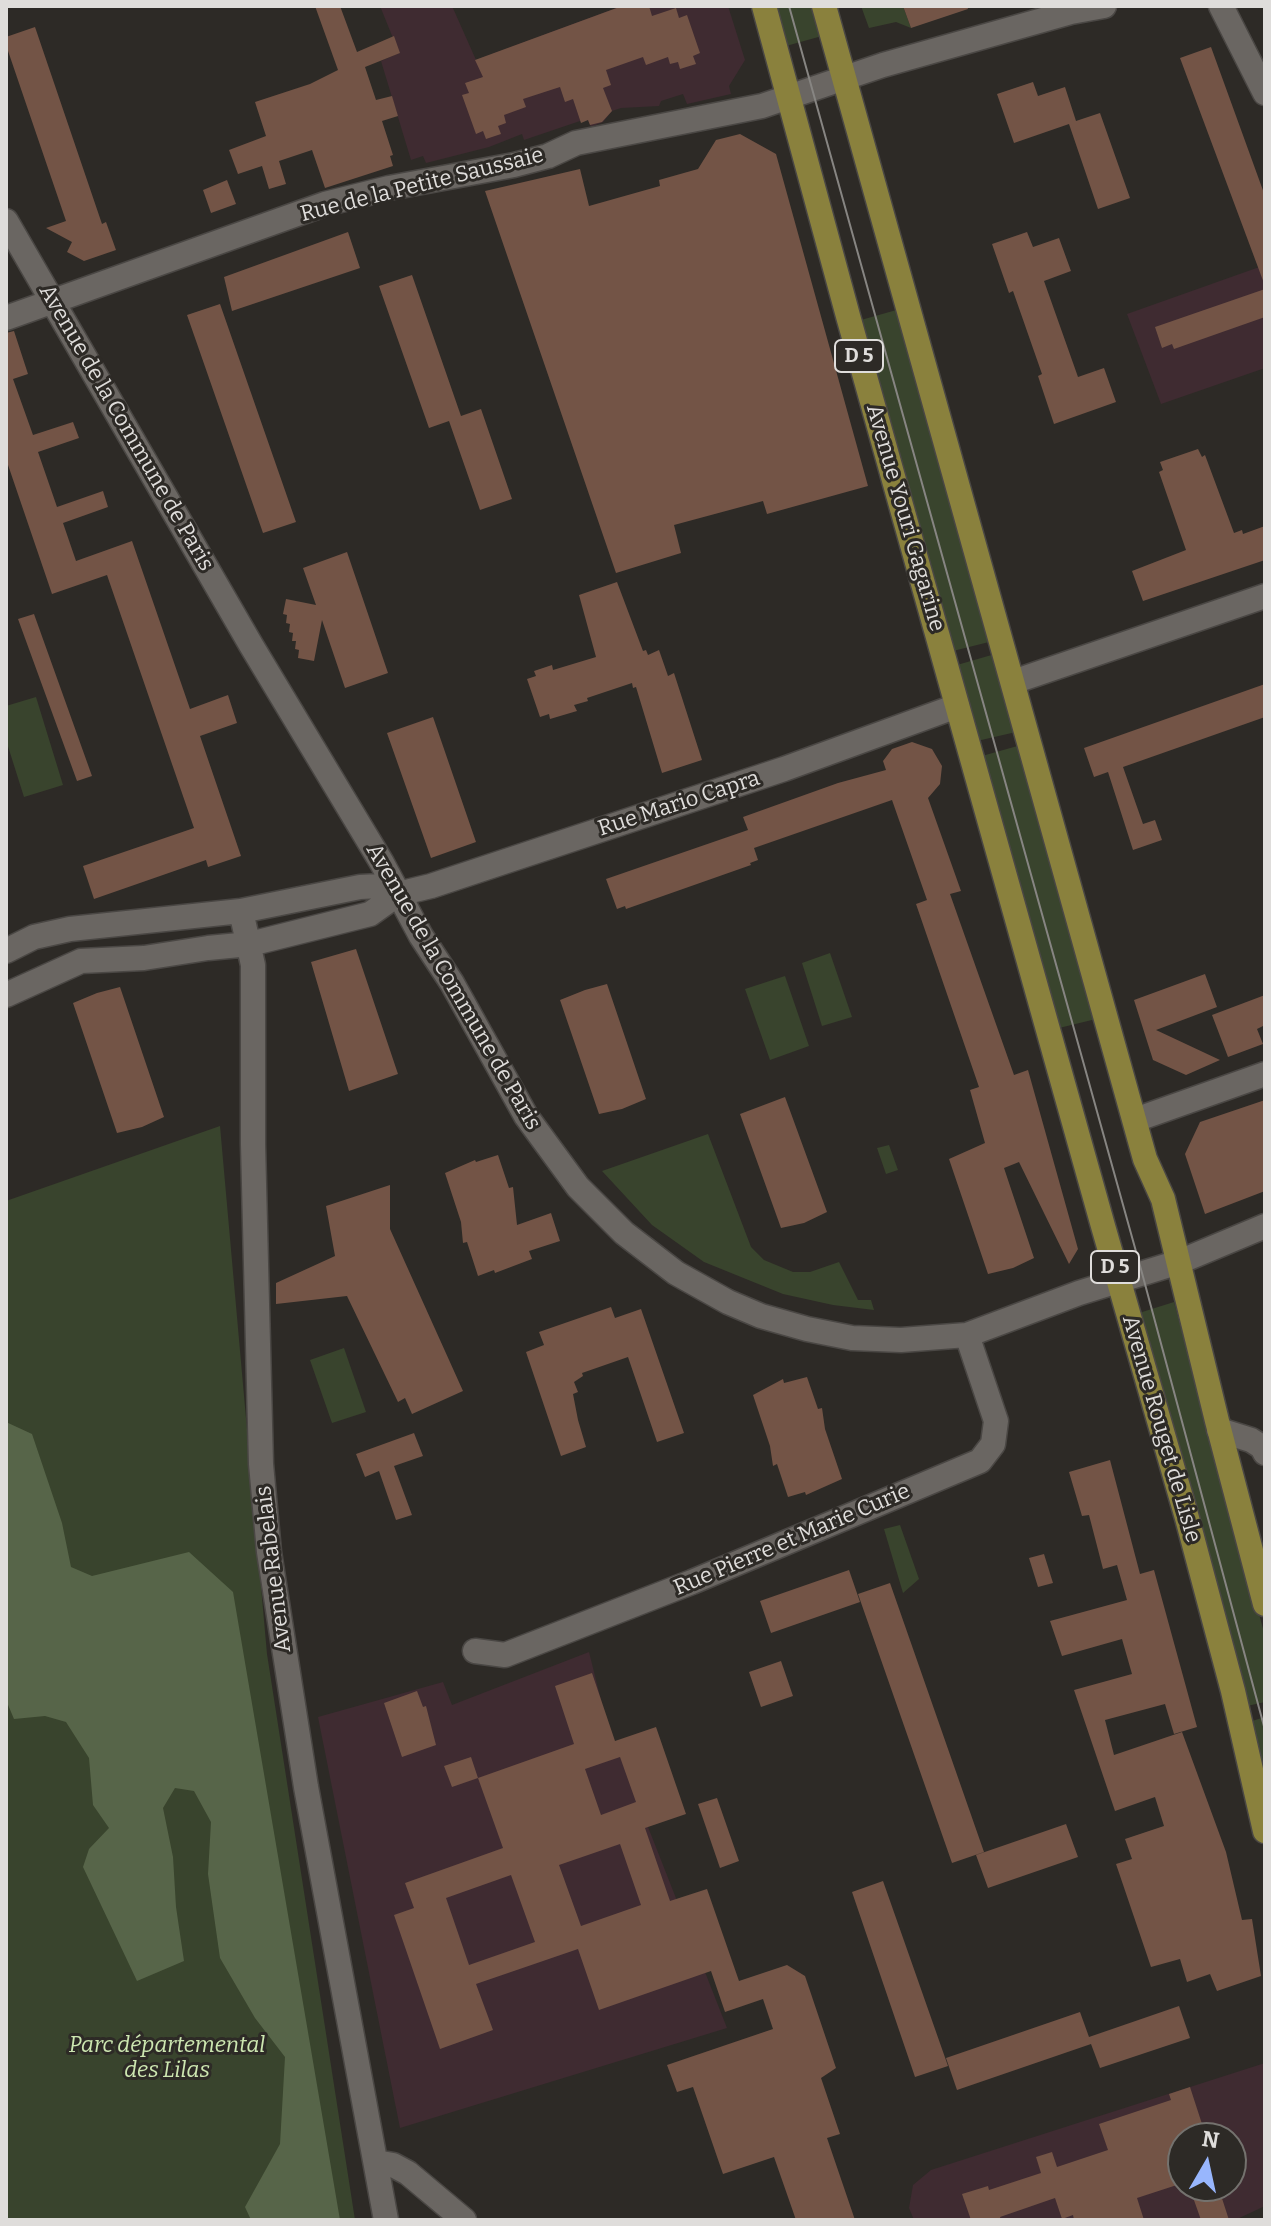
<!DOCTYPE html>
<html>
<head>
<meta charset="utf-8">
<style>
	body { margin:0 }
	#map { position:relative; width:1271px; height:2226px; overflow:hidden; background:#2d2a26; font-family:Bitter,serif }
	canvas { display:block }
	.frame { position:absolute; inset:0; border:8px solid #dfdddb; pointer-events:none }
	.north { position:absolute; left:1167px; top:2122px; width:80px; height:80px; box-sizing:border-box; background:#2d2a26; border:2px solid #74726e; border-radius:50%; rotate:9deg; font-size:22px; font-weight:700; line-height:32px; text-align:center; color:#dfdddb }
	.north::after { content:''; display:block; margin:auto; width:28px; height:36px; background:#98b6fd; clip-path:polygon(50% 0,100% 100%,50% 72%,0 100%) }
</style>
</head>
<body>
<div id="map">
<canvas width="1271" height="2226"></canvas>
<div class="frame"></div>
<div class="north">N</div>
</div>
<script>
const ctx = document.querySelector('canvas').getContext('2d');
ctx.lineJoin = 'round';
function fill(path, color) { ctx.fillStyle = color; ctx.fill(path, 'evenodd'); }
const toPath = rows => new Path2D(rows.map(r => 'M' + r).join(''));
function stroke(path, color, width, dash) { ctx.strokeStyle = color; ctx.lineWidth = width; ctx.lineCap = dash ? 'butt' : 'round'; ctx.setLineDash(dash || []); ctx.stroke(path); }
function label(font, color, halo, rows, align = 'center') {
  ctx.font = font + ' Bitter,serif'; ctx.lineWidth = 6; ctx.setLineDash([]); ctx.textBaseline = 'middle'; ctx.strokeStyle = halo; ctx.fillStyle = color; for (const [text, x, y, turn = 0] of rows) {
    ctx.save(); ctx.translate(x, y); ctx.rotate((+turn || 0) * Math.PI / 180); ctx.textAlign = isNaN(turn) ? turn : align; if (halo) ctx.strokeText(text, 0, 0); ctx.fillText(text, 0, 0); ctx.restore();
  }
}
fill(toPath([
	[380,6,452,6,476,60,622,6,728,6,745,60,729,86,731,94,687,104,683,94,661,101,659,106,621,108,612,111,603,122,591,127,588,120,580,121,524,140,522,134,489,147,426,163,423,156,411,160,381,61,399,53],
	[1265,265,1265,368,1161,404,1127,314],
	[589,1652,606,1720,727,2028,400,2128,318,1717,443,1682,452,1705],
	[1265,2063,1265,2206,1235,2220,914,2220,909,2208,913,2185,931,2170],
	[1183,2138,1231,2138,1231,2186,1183,2186]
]), '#3f2b31');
fill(toPath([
	[775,6,813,6,822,36,786,46],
	[861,6,903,6,911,28,896,22,869,28],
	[900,309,993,641,953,651,861,320],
	[995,654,1016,732,977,741,957,665],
	[36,697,63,785,24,797,6,740,6,706],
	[1021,745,1096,1019,1059,1028,982,756],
	[830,953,852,1017,822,1026,802,963],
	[785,976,809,1046,770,1060,745,989],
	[220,1126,267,1654,355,2220,6,2220,6,1201],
	[708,1134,751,1247,764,1260,793,1272,810,1272,839,1262,858,1300,871,1300,874,1310,833,1305,783,1294,704,1262,652,1225,602,1171],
	[889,1145,898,1170,886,1174,877,1148],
	[1174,1302,1265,1636,1265,1702,1247,1706,1139,1313],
	[344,1348,366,1412,332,1423,310,1360],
	[900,1525,919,1579,903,1593,884,1529],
	[1265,1717,1265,1781,1252,1721]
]), '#39442d');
fill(toPath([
	[6,1422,32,1434,62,1523,71,1567,92,1576,189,1552,233,1592,340,2220,251,2220,245,2207,280,2144,285,2057,255,2018,220,1958,208,1874,211,1822,194,1791,175,1788,163,1808,173,1857,176,1907,184,1961,137,1981,83,1867,89,1849,109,1828,93,1805,89,1758,66,1722,45,1716,14,1719,6,1700]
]), '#576549');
fill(toPath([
	[315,6,340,6,357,52,394,36,400,53,365,67,376,100,392,96,398,116,382,121,393,155,390,156,393,166,325,188,312,150,279,161,286,184,269,189,262,166,238,174,229,150,266,136,255,102,310,84,338,70],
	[622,6,649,6,652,16,676,8,679,18,687,15,700,53,693,56,696,64,680,69,678,62,670,64,668,57,646,65,643,57,606,70,611,85,603,88,612,111,602,122,590,125,588,120,581,123,573,99,565,102,560,87,523,99,526,107,504,115,506,123,498,126,501,134,486,139,483,131,476,134,462,95,469,93,465,83,483,77,475,60],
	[903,6,967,6,968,9,911,28],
	[35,27,102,224,106,222,116,250,84,261,67,252,72,242,46,228,66,221,6,45,6,37],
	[1211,47,1265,196,1265,286,1180,58],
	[1033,82,1038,96,1065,87,1076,121,1100,113,1130,198,1098,209,1069,124,1014,143,997,94],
	[740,134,776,154,868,486,767,514,763,501,674,525,681,553,616,573,485,191,580,169,589,206,660,186,659,180,698,169,716,140],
	[227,180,236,204,211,213,203,190],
	[348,232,360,268,232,311,224,277],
	[1027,232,1033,247,1059,238,1071,271,1044,281,1078,377,1104,368,1116,402,1054,424,1038,376,1042,374,1013,291,1009,293,992,244],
	[412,275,461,416,481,409,512,499,480,510,449,421,429,428,379,286],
	[1265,289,1265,317,1174,349,1172,344,1162,348,1155,327],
	[220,304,296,522,263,533,187,315],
	[14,331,28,374,13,379,33,435,73,422,79,438,38,452,57,507,103,491,108,507,63,523,76,561,132,541,190,709,228,695,237,723,200,736,241,856,208,867,206,860,94,899,83,866,194,828,107,575,52,594,6,459,6,333],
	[1198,449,1202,457,1205,455,1234,533,1242,530,1243,534,1265,526,1265,560,1143,601,1132,571,1186,550,1159,472,1163,470,1160,462],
	[347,552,388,673,345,688,322,620,314,661,298,658,299,650,295,649,296,641,292,641,293,633,289,632,290,624,286,623,287,615,283,614,286,599,316,605,303,568],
	[617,582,643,651,646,650,648,655,659,650,668,676,674,673,702,760,662,773,636,687,633,688,632,683,587,698,588,701,574,705,577,711,550,719,549,714,540,717,527,679,536,676,534,671,552,665,553,670,596,657,579,595],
	[34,614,92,776,77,781,18,619],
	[1265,684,1265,717,1123,767,1143,824,1155,820,1162,840,1133,850,1108,772,1094,777,1084,748],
	[433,717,476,842,431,858,387,733],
	[912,742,932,749,942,766,940,784,928,798,961,891,950,894,1014,1075,1028,1070,1078,1249,1069,1264,1019,1162,1004,1168,1034,1258,1013,1268,988,1274,949,1159,985,1143,970,1090,979,1087,916,904,927,900,892,800,754,848,758,860,750,863,751,865,626,909,625,906,617,909,606,879,748,830,743,817,838,783,886,770,883,761,892,749],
	[356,949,398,1074,349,1091,311,962],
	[1205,974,1217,1007,1156,1030,1220,1060,1186,1075,1153,1060,1134,1000],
	[607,984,646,1099,622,1109,599,1114,560,1000,585,990],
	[120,987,164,1117,142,1127,117,1133,73,1003,97,993],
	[1265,995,1265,1025,1257,1029,1263,1044,1228,1057,1212,1015],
	[785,1097,827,1212,804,1223,781,1228,740,1114],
	[1265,1100,1265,1191,1205,1214,1185,1154,1200,1122],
	[498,1155,509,1188,513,1187,517,1225,551,1213,560,1241,529,1251,532,1259,495,1273,494,1270,478,1276,467,1242,463,1243,461,1222,445,1173,475,1160,476,1162],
	[390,1185,390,1229,463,1391,412,1414,405,1398,398,1402,347,1296,276,1304,276,1283,335,1256,326,1206],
	[611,1307,615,1318,641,1309,684,1433,657,1442,628,1357,582,1373,583,1376,574,1382,578,1392,573,1394,578,1420,586,1447,561,1456,526,1352,544,1345,539,1332],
	[807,1377,818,1409,822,1408,825,1429,842,1479,806,1495,805,1492,788,1497,777,1464,773,1466,770,1446,753,1395,783,1379,784,1383],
	[414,1433,423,1456,394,1466,412,1515,396,1520,379,1471,365,1477,356,1454],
	[1110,1460,1140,1574,1154,1570,1197,1727,1174,1734,1165,1704,1105,1720,1114,1755,1182,1732,1226,1852,1242,1920,1252,1919,1261,1976,1217,1991,1210,1974,1187,1982,1180,1959,1151,1967,1116,1864,1132,1859,1125,1839,1164,1826,1155,1797,1115,1811,1074,1690,1132,1674,1122,1639,1062,1656,1050,1621,1127,1600,1117,1565,1103,1569,1089,1515,1082,1516,1069,1472],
	[1044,1554,1053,1583,1038,1587,1029,1558],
	[849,1570,860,1602,771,1633,760,1601],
	[890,1583,984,1852,952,1863,858,1594],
	[781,1661,793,1696,761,1707,749,1672],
	[592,1673,615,1741,656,1727,686,1814,645,1828,670,1901,707,1889,739,1981,787,1965,805,1976,836,2068,821,2078,840,2134,827,2138,855,2220,796,2220,774,2157,723,2174,693,2087,677,2092,667,2065,773,2029,763,1999,725,2012,711,1971,599,2010,578,1949,476,1984,493,2030,440,2049,394,1915,414,1908,405,1883,503,1848,478,1778,574,1744,555,1686],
	[620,1757,636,1802,601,1815,585,1769],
	[620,1844,641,1905,581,1926,559,1865],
	[511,1875,535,1942,469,1965,446,1898],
	[417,1691,423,1707,426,1706,436,1745,402,1757,384,1703],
	[471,1757,478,1778,452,1787,444,1766],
	[717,1798,739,1861,720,1868,698,1804],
	[1066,1824,1078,1857,988,1888,976,1855],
	[883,1881,948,2066,915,2077,852,1892],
	[1179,2006,1190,2038,1100,2068,1091,2044,957,2090,946,2058,1080,2012,1089,2037],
	[1190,2087,1202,2124,1183,2131,1183,2183,1137,2198,1144,2220,1074,2220,1073,2215,1062,2219,1055,2198,1000,2217,1001,2220,971,2220,962,2194,988,2186,989,2190,1041,2173,1036,2157,1052,2152,1057,2167,1108,2150,1099,2124,1171,2100,1169,2094],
	[1189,2186,1218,2186,1229,2220,1201,2220]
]), '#735446');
const minor = toPath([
	[1221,6,1265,93],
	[6,221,251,645,382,863,421,936,452,983,526,1116,578,1187,624,1233,676,1273,728,1302,761,1316,807,1329,852,1338,901,1340,967,1335,1079,1293,1179,1262,1265,1226],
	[6,318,325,204,389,188,514,165,548,156,576,143,762,106,883,65,1071,12,1104,6],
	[1013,682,1265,596],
	[398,894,431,886,784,769,957,706],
	[241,911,253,965,253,1144,261,1464,269,1552,306,1787,386,2220],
	[6,951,34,937,70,929,241,911,360,887,380,886,398,894,370,914,250,944,208,948,144,958,81,961,6,995],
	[1135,1120,1265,1074],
	[1219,1430,1251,1440,1262,1447,1265,1453],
	[475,1651,505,1655,692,1582,980,1461,993,1444,996,1421,967,1335],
	[376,2162,393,2165,408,2173,464,2220]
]);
const major = toPath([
	[764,6,848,316,1103,1226,1187,1518,1233,1691,1265,1831],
	[824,6,1145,1159,1163,1199,1217,1421,1265,1604]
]);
stroke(minor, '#4a4744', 27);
stroke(major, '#4a4744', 27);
stroke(minor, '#6a6662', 24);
stroke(major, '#8a813d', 24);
stroke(toPath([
	[789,6,1142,1273,1265,1730]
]), '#878582', 2);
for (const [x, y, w] of [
	[859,356,48],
	[1115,1267,48]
]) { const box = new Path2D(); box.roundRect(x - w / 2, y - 16, w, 32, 6); ctx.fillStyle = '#2d2a26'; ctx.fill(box); stroke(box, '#dfdddb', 2); }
label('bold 20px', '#dfdddb', null, [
	["D 5",859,356],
	["D 5",1115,1267]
]);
label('22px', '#dfdddb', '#2d2a26', [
	["Rue de la Petite Saussaie",422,185,-14],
	["Avenue de la Commune de Paris",126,428,60],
	["Avenue Youri Gagarine",905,518,74],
	["Rue Mario Capra",679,804,-18],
	["Avenue de la Commune de Paris",453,987,60],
	["Avenue Rouget de Lisle",1161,1429,74],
	["Rue Pierre et Marie Curie",792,1540,-23],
	["Avenue Rabelais",274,1569,-97]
]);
label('italic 22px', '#cde7b1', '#2d2a26', [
	["Parc départemental",167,2046],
	["des Lilas",167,2071]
]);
</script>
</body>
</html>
